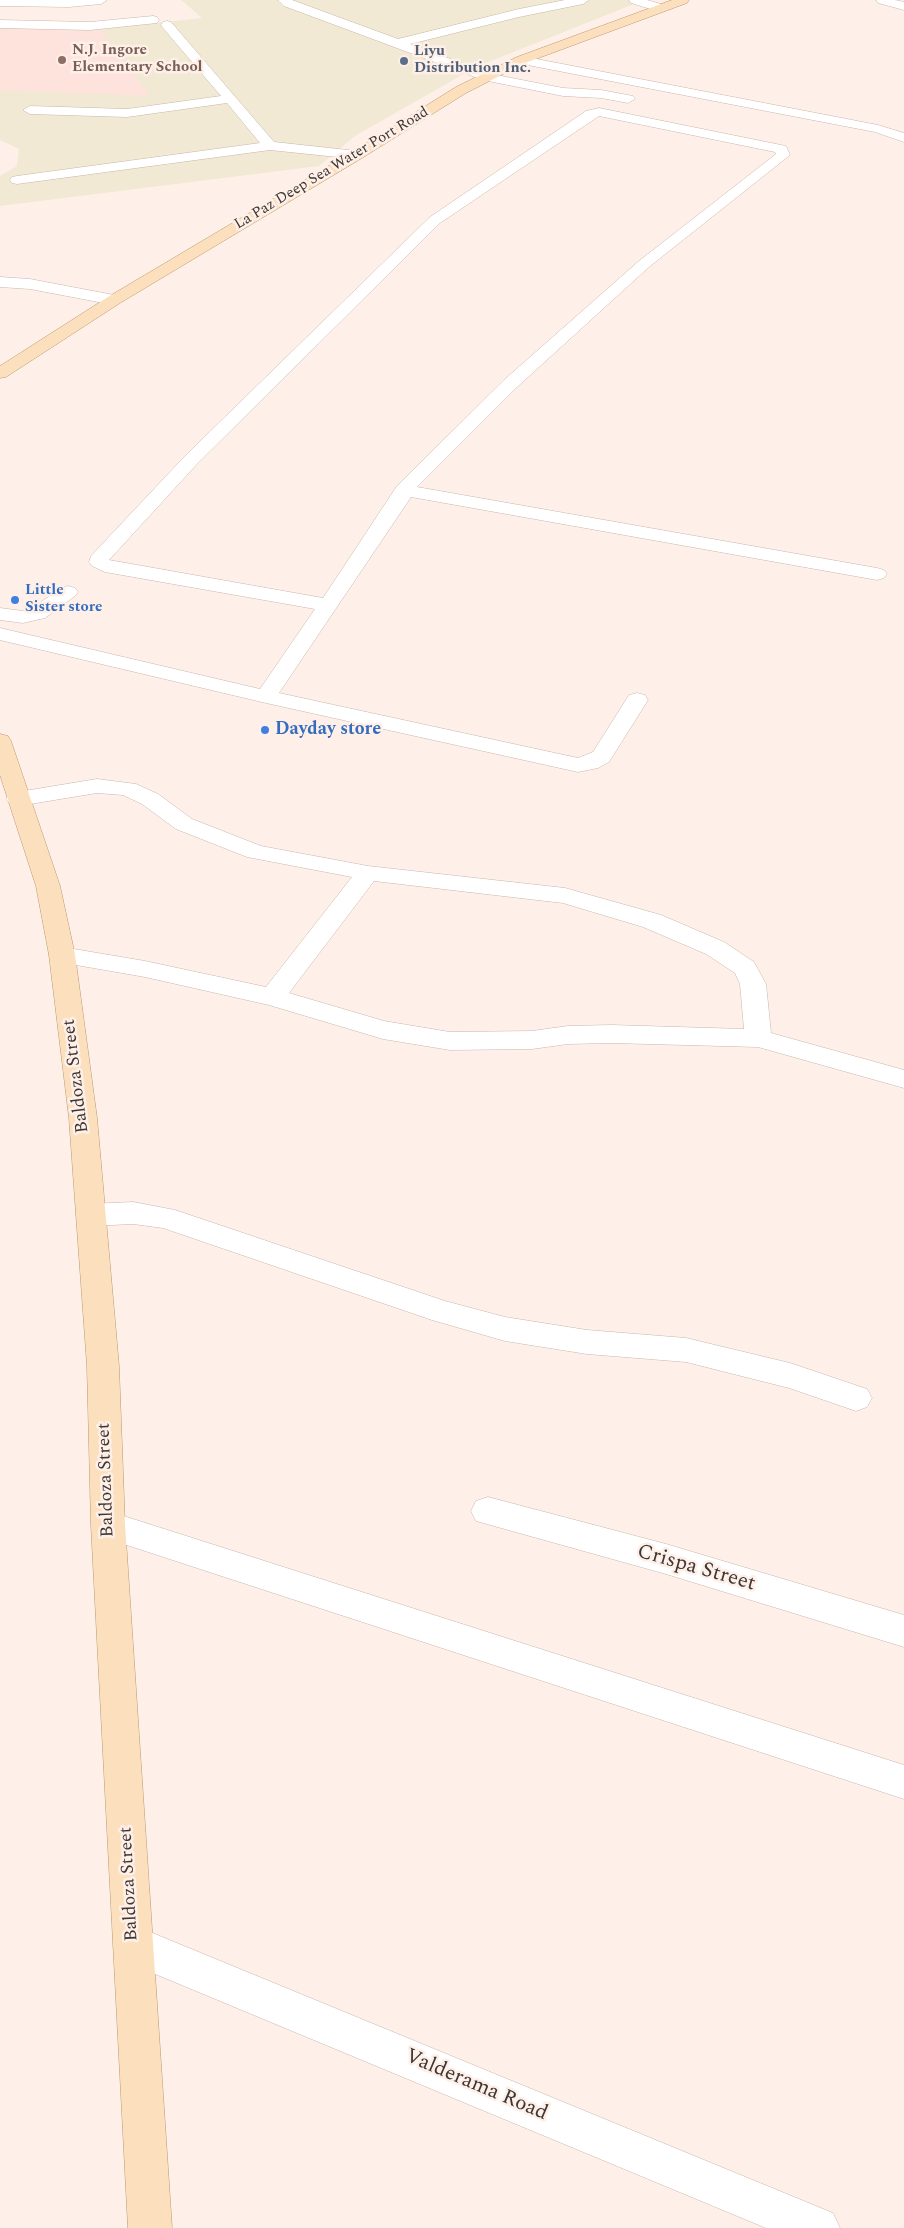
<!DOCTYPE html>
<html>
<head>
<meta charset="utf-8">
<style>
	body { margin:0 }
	canvas { display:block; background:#fef0e8 }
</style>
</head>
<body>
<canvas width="904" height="2228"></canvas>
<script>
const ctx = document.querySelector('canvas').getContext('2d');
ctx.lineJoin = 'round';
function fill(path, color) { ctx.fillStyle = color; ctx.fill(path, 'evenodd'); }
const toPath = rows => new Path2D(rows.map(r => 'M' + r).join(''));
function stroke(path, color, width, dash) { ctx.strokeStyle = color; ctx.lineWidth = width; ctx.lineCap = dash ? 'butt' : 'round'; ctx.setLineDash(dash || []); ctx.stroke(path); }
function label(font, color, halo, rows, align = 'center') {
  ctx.font = font + ' Spectral,serif'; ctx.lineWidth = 5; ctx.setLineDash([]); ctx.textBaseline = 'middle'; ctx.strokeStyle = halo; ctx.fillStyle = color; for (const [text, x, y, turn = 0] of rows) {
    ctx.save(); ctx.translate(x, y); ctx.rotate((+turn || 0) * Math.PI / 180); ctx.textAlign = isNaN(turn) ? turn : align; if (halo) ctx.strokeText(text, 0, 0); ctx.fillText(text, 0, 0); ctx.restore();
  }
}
fill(toPath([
	[181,0,644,0,476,67,355,136,319,166,0,206,0,176,17,166,19,149,0,140,0,89,100,29,202,18]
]), '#f1e9d3');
fill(toPath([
	[0,27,78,30,100,29,150,96,0,90]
]), '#fde3db');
const minor = toPath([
	[0,0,107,0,101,4,69,7,0,6,0,0],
	[278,0,292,0,398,39,519,9,565,0,589,0,583,4,519,17,410,44,491,74,563,88,601,90,633,96,635,99,628,103,601,98,563,96,483,80,284,6,278,0],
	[629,0,647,0,664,5,666,8,660,12,631,3,629,0],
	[876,0,895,0,904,2,904,10,878,3,876,0],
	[153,16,157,17,159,20,157,23,90,30,0,28,0,20,90,22,153,16],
	[167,21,171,22,274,142,357,151,364,155,357,159,270,150,17,184,12,183,10,180,12,177,17,176,260,143,227,103,127,117,30,114,23,110,30,106,127,109,221,96,163,28,161,25,163,22,167,21],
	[521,56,878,125,904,133,904,142,875,132,517,63,515,60,521,56],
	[599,108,781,145,786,146,790,155,649,267,516,388,417,487,877,568,884,570,887,574,884,578,877,580,411,497,279,693,578,758,593,752,629,695,637,693,645,695,648,700,609,762,598,768,578,772,266,703,0,640,0,628,260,689,315,609,105,572,92,566,89,562,91,556,185,456,430,217,586,111,599,108],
	[599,116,775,152,776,154,639,261,504,380,397,486,323,598,109,560,197,464,440,223,599,116],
	[0,277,30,279,114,295,120,297,122,300,120,303,114,305,30,289,0,287,0,277],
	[68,586,75,588,78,592,75,596,45,618,23,623,0,620,0,608,23,611,31,609,61,588,68,586],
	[97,779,136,784,158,794,192,819,261,846,368,866,565,888,661,915,724,942,754,962,766,984,771,1033,904,1070,904,1088,758,1047,611,1043,568,1044,532,1049,450,1050,383,1039,269,1005,145,977,53,961,49,955,53,949,62,947,145,961,266,987,352,877,247,857,176,829,142,804,123,795,97,793,18,806,10,804,6,799,10,794,18,792,97,779],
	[374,881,563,903,643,927,706,954,735,973,740,984,744,1029,611,1025,568,1026,532,1031,450,1032,384,1021,289,993,374,881],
	[133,1202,175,1210,445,1301,505,1317,587,1330,686,1338,790,1363,867,1389,872,1398,867,1407,856,1411,789,1388,686,1362,587,1354,505,1341,432,1320,163,1228,133,1224,90,1226,80,1223,76,1215,80,1207,90,1204,133,1202],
	[488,1497,666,1544,904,1615,904,1647,666,1574,476,1521,471,1511,476,1501,488,1497],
	[108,1511,904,1765,904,1799,96,1535,91,1525,96,1515,108,1511],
	[133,1925,833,2213,840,2228,766,2228,119,1959,113,1945,119,1931,133,1925]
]);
const major = toPath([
	[672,0,689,0,687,3,525,63,466,93,362,158,120,303,6,377,0,378,0,366,108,297,352,152,456,87,517,57,672,0],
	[0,734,8,736,11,741,60,886,75,955,97,1118,119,1366,125,1525,172,2228,128,2228,91,1525,87,1366,69,1118,49,955,36,886,0,775,0,734]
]);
stroke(minor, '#c8b7ad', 1);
stroke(major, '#b89870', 1);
fill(minor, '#fff');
fill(major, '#fce0bd');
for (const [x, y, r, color] of [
	[62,60,5,"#8d6e63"],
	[404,61,5,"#5c6f8a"],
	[15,600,5,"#3f7fe0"],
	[265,730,5,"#3f7fe0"]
]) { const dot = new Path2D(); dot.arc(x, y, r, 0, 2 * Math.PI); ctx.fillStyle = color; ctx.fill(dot); stroke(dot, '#fef0e8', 2); }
label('bold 15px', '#785e54', '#fef0e8', [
	["N.J. Ingore",72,51],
	["Elementary School",72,68]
], 'left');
label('bold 15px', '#4e5e75', '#fef0e8', [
	["Liyu",414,52],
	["Distribution Inc.",414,69]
], 'left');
label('15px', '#3d3632', '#fef0e8', [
	["La Paz Deep Sea Water Port Road",332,169,-31]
]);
label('bold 15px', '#366cbe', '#fef0e8', [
	["Little",25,591],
	["Sister store",25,608]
], 'left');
label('bold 18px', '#366cbe', '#fef0e8', [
	["Dayday store",275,730]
], 'left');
label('18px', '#3d3632', '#fef0e8', [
	["Baldoza Street",77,1076,-97],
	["Baldoza Street",107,1480,-92],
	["Baldoza Street",130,1884,-93]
]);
label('21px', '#3d3632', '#fef0e8', [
	["Crispa Street",696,1569,16],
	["Valderama Road",476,2086,23]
]);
</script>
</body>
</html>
